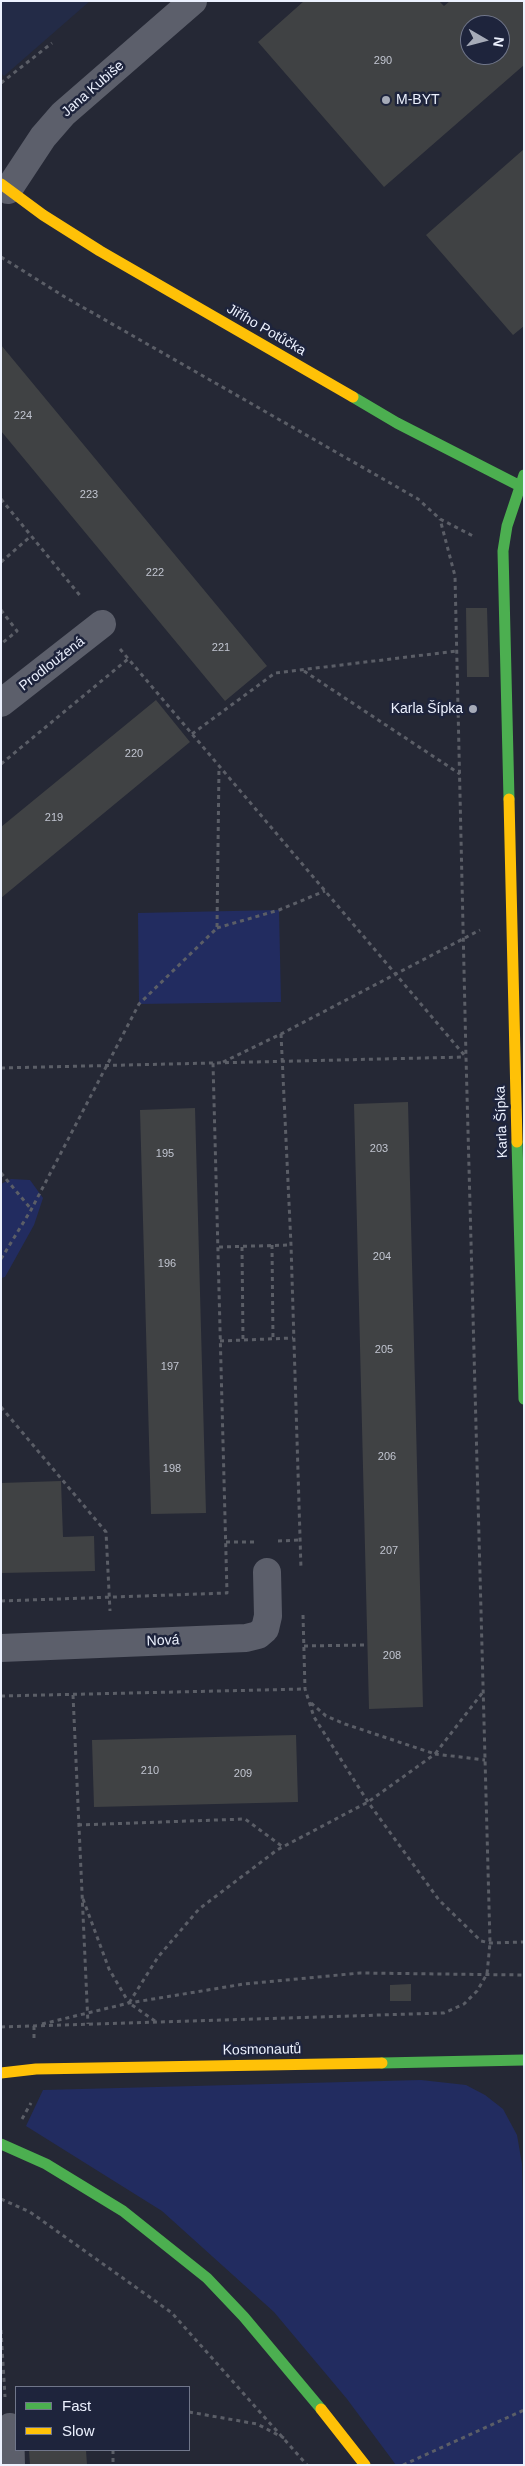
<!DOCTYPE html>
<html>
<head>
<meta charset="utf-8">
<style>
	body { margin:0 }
	#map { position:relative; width:525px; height:2466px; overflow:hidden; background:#252835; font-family:Arial,sans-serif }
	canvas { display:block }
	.frame { position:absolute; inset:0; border:2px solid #ecf1fe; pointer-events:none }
	.legend { position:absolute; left:15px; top:2386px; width:175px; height:65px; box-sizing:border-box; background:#1e243c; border:1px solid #70768a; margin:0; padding:6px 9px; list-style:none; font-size:15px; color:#ecf1fe }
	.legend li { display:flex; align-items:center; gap:10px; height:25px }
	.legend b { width:25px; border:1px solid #70768a }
	.north { position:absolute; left:460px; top:15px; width:50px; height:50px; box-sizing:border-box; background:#1e243c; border:1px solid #70768a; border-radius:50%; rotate:98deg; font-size:14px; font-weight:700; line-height:20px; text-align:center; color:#ecf1fe }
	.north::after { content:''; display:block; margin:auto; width:18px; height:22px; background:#a6abb8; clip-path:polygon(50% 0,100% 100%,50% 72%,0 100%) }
</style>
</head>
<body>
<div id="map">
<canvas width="525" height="2466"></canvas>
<div class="frame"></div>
<ul class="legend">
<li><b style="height:6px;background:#4caf50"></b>Fast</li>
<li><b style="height:6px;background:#ffc107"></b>Slow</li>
</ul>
<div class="north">N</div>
</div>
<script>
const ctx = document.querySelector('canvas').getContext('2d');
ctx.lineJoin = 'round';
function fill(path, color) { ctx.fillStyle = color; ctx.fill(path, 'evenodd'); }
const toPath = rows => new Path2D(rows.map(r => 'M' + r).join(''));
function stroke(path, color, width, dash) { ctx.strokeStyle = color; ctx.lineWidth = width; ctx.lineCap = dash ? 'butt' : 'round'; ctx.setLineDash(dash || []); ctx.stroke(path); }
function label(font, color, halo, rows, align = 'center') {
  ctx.font = font + ' Arial,sans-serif'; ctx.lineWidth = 5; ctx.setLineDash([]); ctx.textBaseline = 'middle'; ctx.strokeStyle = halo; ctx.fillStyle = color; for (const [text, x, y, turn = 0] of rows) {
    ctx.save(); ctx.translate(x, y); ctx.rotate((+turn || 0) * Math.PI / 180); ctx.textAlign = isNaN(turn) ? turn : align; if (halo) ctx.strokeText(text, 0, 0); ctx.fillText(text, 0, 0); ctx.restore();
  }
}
fill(toPath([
	[1,1,90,1,4,76,1,73]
]), '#232b47');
fill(toPath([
	[279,910,281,1002,139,1004,138,913],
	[11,1179,30,1180,43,1198,34,1225,5,1277,1,1278,1,1184],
	[421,2080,466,2085,485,2095,503,2109,517,2135,522,2164,524,2237,523,2465,396,2465,347,2399,274,2312,162,2211,26,2126,43,2090]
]), '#222c60');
fill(toPath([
	[304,1,439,1,444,6,450,1,524,1,524,65,384,187,258,42],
	[470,25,500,25,500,55,470,55],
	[524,149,524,326,513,335,426,235],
	[1,345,267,666,225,701,1,431],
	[466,608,487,608,489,677,467,677],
	[156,700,190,742,1,898,1,827],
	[408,1102,423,1707,369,1709,354,1104],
	[195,1108,206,1513,151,1514,140,1110],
	[61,1481,63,1537,94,1536,95,1571,1,1573,1,1553,63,1552,1,1553,1,1483],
	[296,1735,298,1802,94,1807,92,1740],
	[411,1984,411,2001,390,2001,390,1985],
	[29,2450,86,2450,87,2465,30,2465]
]), '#404244');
stroke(toPath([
	[1,83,52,43],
	[1,257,65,297,418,499,440,519,473,536],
	[1,499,82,598],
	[1,562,31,536],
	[1,610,17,631,1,644],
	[120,649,465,1056],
	[304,671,460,774],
	[192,734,275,673,457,651],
	[1,764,128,659],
	[217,928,279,910,325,891],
	[281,1034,291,1245,301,1569],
	[223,1062,281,1034,480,930],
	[1,1068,465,1057],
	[1,1173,31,1209],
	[272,1245,273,1339],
	[219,1247,291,1245],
	[242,1247,243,1340],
	[1,1259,31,1210,139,1004,217,928,219,767],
	[220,1341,293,1338],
	[1,1407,106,1532,110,1611],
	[278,1541,300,1540],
	[226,1542,254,1542],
	[1,1601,227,1593,213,1063],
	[303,1615,305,1689,314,1717,368,1802,439,1900,481,1941,490,1943,524,1942],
	[304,1646,367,1645],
	[73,1695,88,2024],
	[1,1696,305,1689],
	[311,1703,326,1716,345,1724,435,1754,483,1692],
	[78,1825,245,1819,283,1847],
	[83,1899,109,1969,129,2003],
	[155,2021,129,2003,158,1957,199,1909,277,1850,368,1802,435,1754,485,1760],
	[42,2024,129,2003,244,1984,360,1973,524,1975],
	[34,2026,34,2038],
	[1,2027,444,2013,464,2004,477,1991,487,1974,490,1943,466,1057,455,576,440,519],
	[22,2119,31,2103],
	[1,2199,30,2212,172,2313,307,2465],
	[1,2330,5,2397],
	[189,2412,257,2424,284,2438],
	[113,2450,113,2465],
	[403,2465,524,2410]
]), '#5b5e67', 3, [4, 4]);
stroke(toPath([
	[8,190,43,137,63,114,193,1],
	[1,703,102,624],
	[1,1648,246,1638,258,1635,265,1629,268,1616,267,1572],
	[10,2427,11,2465]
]), '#5c5f6b', 28);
stroke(toPath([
	[353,397,397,423,524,488],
	[509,799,503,551,507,526,524,475],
	[517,1142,524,1399],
	[382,2063,524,2060],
	[1,2144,46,2164,123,2211,207,2278,244,2317,321,2409]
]), '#4caf50', 11);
stroke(toPath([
	[1,184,43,215,100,251,353,397],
	[509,799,517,1142],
	[1,2073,36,2069,382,2063],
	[321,2409,365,2465]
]), '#ffc107', 11);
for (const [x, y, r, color] of [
	[386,100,5,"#a6abb8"],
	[473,709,5,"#a6abb8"]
]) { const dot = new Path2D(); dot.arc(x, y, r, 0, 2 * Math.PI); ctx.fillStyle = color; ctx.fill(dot); stroke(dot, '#1e243c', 2); }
label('11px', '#c1c5d0', null, [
	["290",383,61],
	["224",23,416],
	["223",89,495],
	["222",155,573],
	["221",221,648],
	["220",134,754],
	["219",54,818],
	["203",379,1149],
	["195",165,1154],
	["204",382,1257],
	["196",167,1264],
	["205",384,1350],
	["197",170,1367],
	["206",387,1457],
	["198",172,1469],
	["207",389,1551],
	["208",392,1656],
	["210",150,1771],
	["209",243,1774]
]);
label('14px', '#ecf1fe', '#1e243c', [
	["Jana Kubiše",93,89,-41],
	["Jiřího Potůčka",266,330,30],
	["Prodloužená",52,664,-38],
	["Karla Šípka",502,1122,-92],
	["Nová",163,1641,-2],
	["Kosmonautů",262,2050,-1]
]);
label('14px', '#ecf1fe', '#1e243c', [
	["M-BYT",396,100],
	["Karla Šípka",463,709,"right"]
], 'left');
</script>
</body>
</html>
